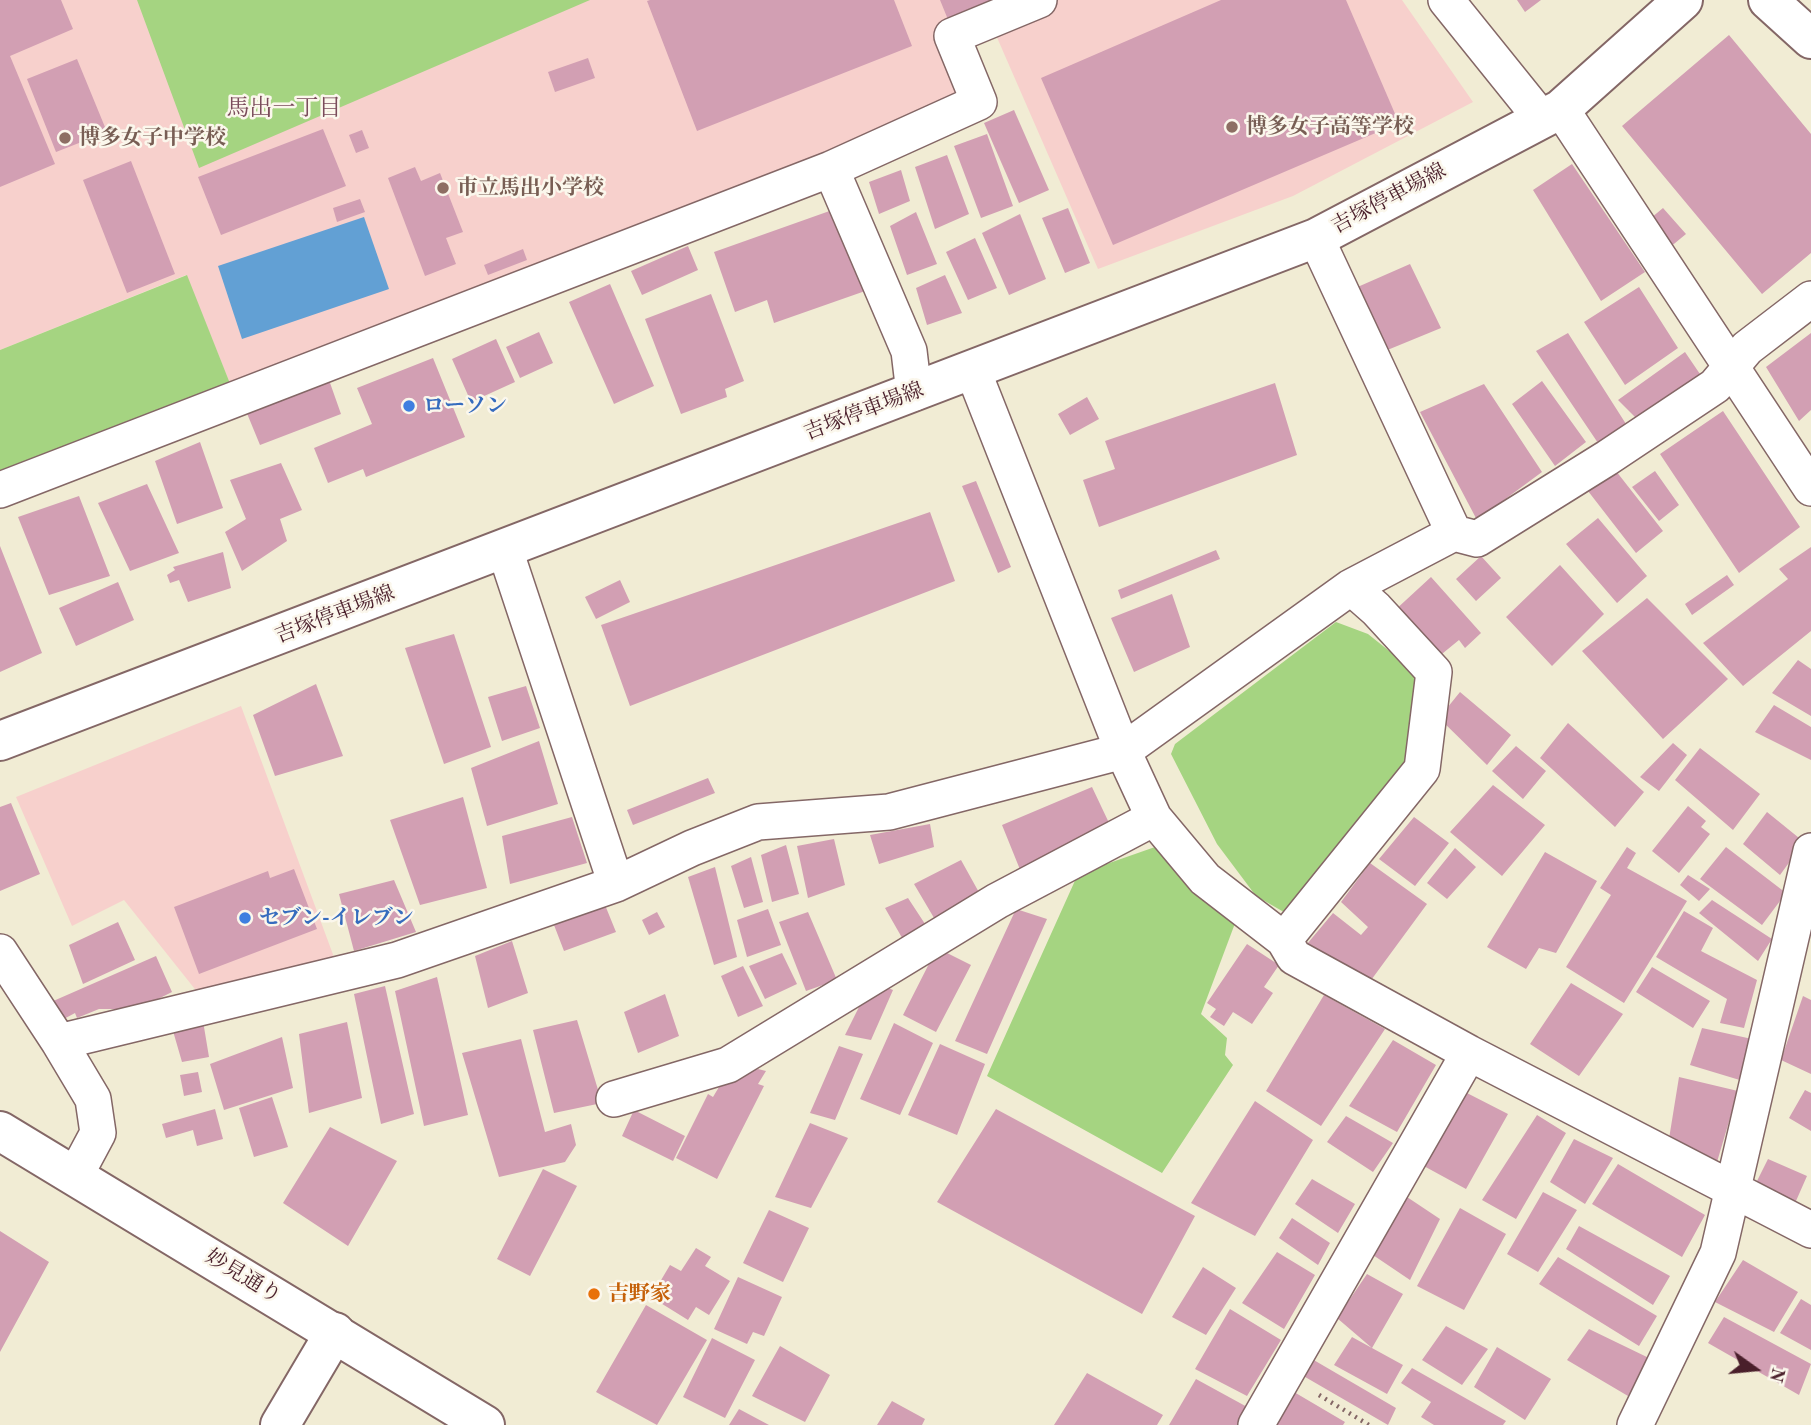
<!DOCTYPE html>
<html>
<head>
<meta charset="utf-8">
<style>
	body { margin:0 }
	#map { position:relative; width:1811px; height:1425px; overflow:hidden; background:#f1ecd4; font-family:"Old Standard TT",serif }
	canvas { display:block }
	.north { position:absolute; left:1720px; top:1334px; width:70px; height:70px; -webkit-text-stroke:5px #fbf7ec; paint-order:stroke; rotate:105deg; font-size:19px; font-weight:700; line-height:28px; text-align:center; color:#4a1f2b }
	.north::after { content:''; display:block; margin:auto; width:24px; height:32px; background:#4a1f2b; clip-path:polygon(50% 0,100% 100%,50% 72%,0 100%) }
</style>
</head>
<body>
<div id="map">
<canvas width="1811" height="1425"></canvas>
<div class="north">N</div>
</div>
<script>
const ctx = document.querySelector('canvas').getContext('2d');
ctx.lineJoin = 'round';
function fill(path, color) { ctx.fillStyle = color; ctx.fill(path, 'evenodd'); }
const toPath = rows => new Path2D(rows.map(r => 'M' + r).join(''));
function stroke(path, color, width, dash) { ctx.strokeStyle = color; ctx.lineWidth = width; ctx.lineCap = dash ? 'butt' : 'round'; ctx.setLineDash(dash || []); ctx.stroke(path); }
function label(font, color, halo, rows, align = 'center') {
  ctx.font = font + ' "Old Standard TT","Noto Serif JP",serif'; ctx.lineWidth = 5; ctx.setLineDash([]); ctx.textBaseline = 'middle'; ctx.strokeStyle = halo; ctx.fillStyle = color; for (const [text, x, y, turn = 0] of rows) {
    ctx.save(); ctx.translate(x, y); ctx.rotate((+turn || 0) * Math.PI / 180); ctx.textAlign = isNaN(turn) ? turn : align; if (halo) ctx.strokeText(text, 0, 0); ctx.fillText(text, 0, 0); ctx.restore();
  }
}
fill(toPath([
	[0,0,1023,0,940,36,958,101,231,386,186,275,0,350],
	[1058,0,1402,0,1473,102,1293,196,1098,269,992,26],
	[241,706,338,968,202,998,124,900,72,926,16,797]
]), '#f7d0cc');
fill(toPath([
	[137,0,590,0,199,168],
	[187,275,231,386,0,475,0,350],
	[1336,622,1368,634,1423,678,1413,763,1289,915,1256,896,1217,844,1171,754,1175,744],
	[1155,847,1237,918,1201,1014,1227,1038,1225,1055,1233,1065,1162,1173,987,1076,1078,874]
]), '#a5d481');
fill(toPath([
	[364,217,389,289,242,339,218,266]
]), '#62a0d4');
fill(toPath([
	[0,0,61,0,73,29,10,56,55,164,0,187],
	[650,0,894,0,912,46,697,131,647,1],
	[940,0,1003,0,949,22],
	[1221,0,1346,0,1399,123,1113,245,1041,78],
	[1517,0,1541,0,1525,12],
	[1729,35,1811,134,1811,253,1762,294,1622,126],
	[588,58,595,78,555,92,548,72],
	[77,59,107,132,56,152,27,79],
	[1014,110,1049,190,1019,203,984,123],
	[323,129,346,186,221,235,198,177],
	[362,130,369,148,356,153,349,135],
	[987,134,1013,206,981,218,954,146],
	[947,155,969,214,935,229,915,167],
	[131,161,175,274,127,293,83,180],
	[1572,164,1645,272,1601,301,1533,190],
	[415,167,421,181,440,173,463,232,446,238,456,264,425,276,388,178],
	[901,170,910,201,879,214,869,182],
	[360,199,365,212,337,222,333,208],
	[838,208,868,290,774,323,767,300,735,312,714,252],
	[1068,208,1090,263,1065,273,1042,218],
	[1663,208,1686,234,1669,248,1651,218],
	[916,212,937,264,907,275,890,226],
	[1020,214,1046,279,1009,295,982,233],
	[975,238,997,288,968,300,946,252],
	[688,246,698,270,642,295,631,271],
	[523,249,527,260,488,275,484,265],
	[1410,264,1441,328,1385,351,1353,289],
	[945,275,962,313,927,325,916,288],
	[610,284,654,386,614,404,569,302],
	[1639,287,1678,348,1625,385,1584,322],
	[711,294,744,381,725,389,727,397,681,414,645,319],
	[539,332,553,363,520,378,506,347],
	[1568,333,1626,424,1598,443,1536,351],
	[1811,333,1811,410,1799,421,1766,367],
	[496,339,515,382,471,402,452,359],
	[1685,352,1702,377,1637,419,1618,400],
	[433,358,465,437,366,477,363,469,328,483,314,448,372,424,357,388],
	[329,380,341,414,260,445,246,411],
	[1542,381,1586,442,1555,466,1512,404],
	[1275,383,1297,455,1099,527,1083,480,1115,469,1105,441],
	[1484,384,1542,472,1477,520,1420,412],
	[1087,397,1099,419,1070,435,1058,414],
	[1723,411,1800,527,1739,573,1660,454],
	[200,442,223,508,177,524,155,461],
	[281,463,302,510,280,519,287,541,242,571,225,532,246,519,230,480],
	[1616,471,1663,531,1636,553,1588,491],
	[1655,471,1679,505,1659,521,1632,487],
	[976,481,1011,567,998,573,962,486],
	[147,484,179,553,130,571,98,503],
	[79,496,110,576,49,595,18,517],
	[930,512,955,581,630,706,601,625],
	[1598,518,1647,576,1617,603,1566,544],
	[0,546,42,653,0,672],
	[1811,547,1811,631,1743,686,1703,643,1788,579,1779,569],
	[1216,550,1220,559,1121,599,1118,590],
	[223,552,231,588,188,602,179,580,170,583,167,575,175,570,173,567],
	[1481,556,1501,578,1476,601,1456,579],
	[1560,565,1604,614,1552,666,1506,617],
	[1727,575,1734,585,1692,615,1685,604],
	[1431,577,1481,633,1465,648,1459,640,1437,658,1393,612],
	[620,580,630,602,596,619,585,597],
	[118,582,134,620,76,646,59,608],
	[1172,594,1190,647,1134,672,1111,618],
	[1647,598,1728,679,1663,739,1582,651],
	[454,634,491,747,444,764,405,648],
	[1798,660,1811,669,1811,716,1772,693],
	[316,684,343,756,275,776,253,715],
	[526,686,540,728,502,741,488,697],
	[1460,692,1511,735,1487,765,1439,718],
	[1774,705,1811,727,1811,760,1755,732],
	[1568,723,1644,792,1615,827,1540,758],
	[539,741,558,804,487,826,471,768],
	[1673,743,1687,755,1659,791,1640,777],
	[1516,746,1546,771,1523,799,1492,771],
	[1700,748,1760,794,1733,830,1675,780],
	[708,778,715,793,633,825,627,810],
	[1493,785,1545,825,1502,876,1450,832],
	[1092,787,1110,825,1021,872,1002,825],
	[463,797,487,888,420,905,390,820],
	[11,803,40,874,0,891,0,807],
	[1688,806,1706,821,1701,827,1710,834,1679,873,1652,851],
	[1767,812,1804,842,1780,875,1743,844],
	[572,817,587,863,510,884,502,836],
	[1414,817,1449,843,1415,886,1379,859],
	[930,824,934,847,879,864,870,835],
	[834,839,845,885,808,898,797,846],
	[786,845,799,894,772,902,761,855],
	[1627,847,1636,853,1627,868,1687,901,1624,1003,1566,967,1611,895,1600,888],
	[1726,847,1786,893,1762,925,1700,879],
	[1455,848,1476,867,1447,899,1427,883],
	[1545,852,1597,881,1556,953,1539,948,1526,969,1487,947],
	[751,857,763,902,744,908,731,866],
	[961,860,981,896,937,923,914,884],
	[1370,863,1427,904,1366,987,1302,950,1333,913,1361,935,1368,927,1341,902],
	[715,867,737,957,714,965,688,877],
	[294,869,317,929,199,974,174,907,268,871,270,878],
	[1688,875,1710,889,1699,901,1680,885],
	[394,880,416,932,354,951,339,894],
	[908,898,927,927,905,943,885,908],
	[1712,900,1772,939,1758,961,1699,913],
	[605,905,616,932,564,951,554,925],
	[768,909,781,945,747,957,737,920],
	[1016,909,1047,919,987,1054,955,1041],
	[1684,911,1713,928,1701,951,1757,980,1744,1028,1720,1023,1727,999,1656,957],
	[657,912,665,927,649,935,642,920],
	[808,912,837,980,806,991,779,922],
	[118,922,135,960,83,984,69,945],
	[512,941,528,993,488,1008,475,956],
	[1247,944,1279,965,1264,987,1273,993,1252,1024,1233,1012,1224,1026,1210,1017,1216,1009,1207,1003],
	[937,948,971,965,936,1032,903,1015],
	[782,953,797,984,765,999,749,966],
	[156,956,172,992,152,1002,124,1009,99,1009,77,1018,75,1013,60,1021,51,1002],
	[743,966,763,1006,738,1017,721,976],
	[1652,967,1710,1001,1693,1028,1636,992],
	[437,977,468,1115,424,1126,395,991],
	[1571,983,1623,1014,1579,1076,1530,1044],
	[881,985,893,990,871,1040,845,1035,861,1003],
	[385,986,414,1114,381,1124,354,994],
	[665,994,679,1036,638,1053,624,1012],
	[1324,995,1385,1029,1321,1126,1266,1091],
	[1803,996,1811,1000,1811,1074,1781,1060],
	[577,1020,602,1103,554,1113,533,1030],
	[203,1021,209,1057,182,1062,173,1031],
	[347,1022,362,1098,309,1113,299,1034],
	[894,1023,933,1043,900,1115,860,1099],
	[1702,1028,1752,1039,1743,1081,1690,1065],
	[282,1037,293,1088,224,1110,210,1064],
	[521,1039,545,1132,571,1124,576,1145,565,1162,499,1177,462,1053],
	[1393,1040,1436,1065,1397,1132,1349,1106],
	[940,1044,985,1064,957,1135,908,1115],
	[839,1046,863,1054,835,1120,810,1113],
	[758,1069,766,1071,758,1084,764,1086,717,1179,676,1158,708,1094,713,1097,722,1082],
	[198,1072,202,1092,184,1096,180,1075],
	[1679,1077,1738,1091,1717,1162,1668,1145],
	[1805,1090,1811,1093,1811,1131,1789,1118],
	[1463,1091,1508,1114,1466,1189,1422,1165],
	[272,1097,288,1147,254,1157,239,1108],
	[1255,1101,1313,1140,1255,1236,1191,1203],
	[215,1109,223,1139,197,1146,193,1130,166,1138,162,1124],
	[996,1109,1195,1216,1142,1314,937,1202],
	[634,1110,685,1136,673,1161,622,1136],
	[1537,1115,1566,1133,1516,1219,1482,1200],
	[1346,1116,1393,1143,1373,1172,1327,1142],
	[810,1123,848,1138,811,1208,775,1197],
	[330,1127,397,1161,348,1246,283,1203],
	[1574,1139,1613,1158,1585,1204,1550,1182],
	[1768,1159,1807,1176,1792,1210,1752,1191],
	[1618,1164,1705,1215,1682,1257,1592,1204],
	[543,1169,577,1186,530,1276,497,1259],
	[1312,1179,1355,1204,1338,1233,1295,1204],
	[1543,1192,1577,1210,1538,1272,1507,1254],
	[1404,1195,1440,1219,1410,1280,1370,1253],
	[1460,1208,1506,1234,1464,1310,1417,1286],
	[769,1210,809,1228,783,1282,743,1263],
	[1292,1218,1330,1243,1318,1265,1279,1238],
	[1579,1226,1670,1276,1653,1305,1566,1249],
	[0,1231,49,1262,0,1352],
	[696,1248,711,1257,705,1266,730,1281,709,1315,696,1307,688,1320,651,1297,670,1265,681,1271],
	[1277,1252,1315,1275,1284,1329,1242,1303],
	[1558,1257,1657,1316,1639,1346,1539,1284],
	[1743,1260,1798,1292,1774,1332,1715,1302],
	[1203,1267,1236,1288,1206,1335,1172,1317],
	[1367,1274,1403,1294,1372,1348,1403,1365,1387,1394,1334,1365,1352,1337,1372,1348,1337,1318],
	[738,1277,782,1297,764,1336,753,1332,747,1344,714,1329],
	[1801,1299,1811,1305,1811,1350,1780,1333],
	[646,1305,707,1340,657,1425,596,1392],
	[1230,1309,1281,1340,1247,1396,1195,1369],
	[1724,1317,1811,1364,1799,1395,1708,1343],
	[1446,1326,1488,1349,1462,1385,1422,1360],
	[1589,1329,1651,1359,1628,1396,1567,1360],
	[712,1338,755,1360,725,1418,683,1397],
	[780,1346,830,1375,805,1422,752,1396],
	[1497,1347,1551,1379,1525,1420,1474,1387],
	[1312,1359,1396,1408,1388,1425,1300,1374],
	[1412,1368,1506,1421,1503,1425,1434,1425,1421,1417,1431,1402,1401,1383],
	[1087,1373,1163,1415,1157,1425,1054,1425],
	[1196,1379,1249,1408,1239,1425,1169,1425],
	[1294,1392,1345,1422,1343,1425,1274,1425],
	[892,1401,925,1419,922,1425,877,1425],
	[739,1409,769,1425,729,1425]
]), '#d29fb3');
const minor = toPath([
	[1446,0,1541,118],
	[1561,109,1811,488],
	[831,169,979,102,952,36,1039,0],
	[1316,238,1454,533],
	[973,371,1123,751,1154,818,1205,879,1284,940,1294,957,1469,1053,1811,1230],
	[0,490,831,169,909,351,914,393],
	[505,550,616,884,692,848,758,822,889,812,1123,751,1351,587,1454,533,1477,539,1607,458,1715,386,1747,348,1811,299],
	[1284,940,1422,769,1434,672,1376,609,1351,587],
	[0,952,59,1042],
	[614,1099,728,1065,997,901,1154,818],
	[75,1176,98,1133,93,1099,59,1042,397,960,616,884],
	[1256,1425,1469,1053],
	[1635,1425,1718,1253,1811,851]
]);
const tertiary = toPath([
	[1768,0,1811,39],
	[280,1425,335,1332]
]);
const secondary = toPath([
	[0,741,1316,238,1561,109,1683,0],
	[0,1131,485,1425]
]);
stroke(minor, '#846766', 38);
stroke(tertiary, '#846766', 42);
stroke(secondary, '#846766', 42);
stroke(toPath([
	[1319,1395,1369,1425]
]), '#846766', 4.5, [2, 5]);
stroke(minor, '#fff', 35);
stroke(tertiary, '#fff', 38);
stroke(secondary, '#fff', 38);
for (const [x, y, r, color] of [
	[1232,127,7,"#8d6e63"],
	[65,138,7,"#8d6e63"],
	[443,188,7,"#8d6e63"],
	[409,406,7,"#3f7fe0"],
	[245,918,7,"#3f7fe0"],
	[594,1294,7,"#e8710a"]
]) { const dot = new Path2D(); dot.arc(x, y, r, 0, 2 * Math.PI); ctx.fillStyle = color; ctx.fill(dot); stroke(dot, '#fbf7ec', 2.5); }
label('bold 21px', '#785e54', '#fbf7ec', [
	["博多女子高等学校",1246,127],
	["博多女子中学校",79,138],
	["市立馬出小学校",457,188]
], 'left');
label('21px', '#4a1f2b', '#fbf7ec', [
	["吉塚停車場線",1389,199,-28],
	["吉塚停車場線",864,412,-21],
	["吉塚停車場線",335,615,-21],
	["妙見通り",243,1277,31]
]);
label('bold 21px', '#366cbe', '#fbf7ec', [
	["ローソン",423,406],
	["セブン-イレブン",259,918]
], 'left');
label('bold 21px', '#c56008', '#fbf7ec', [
	["吉野家",608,1294]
], 'left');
label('23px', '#7a4c5b', '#fbf7ec', [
	["馬出一丁目",284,109]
]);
</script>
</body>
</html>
